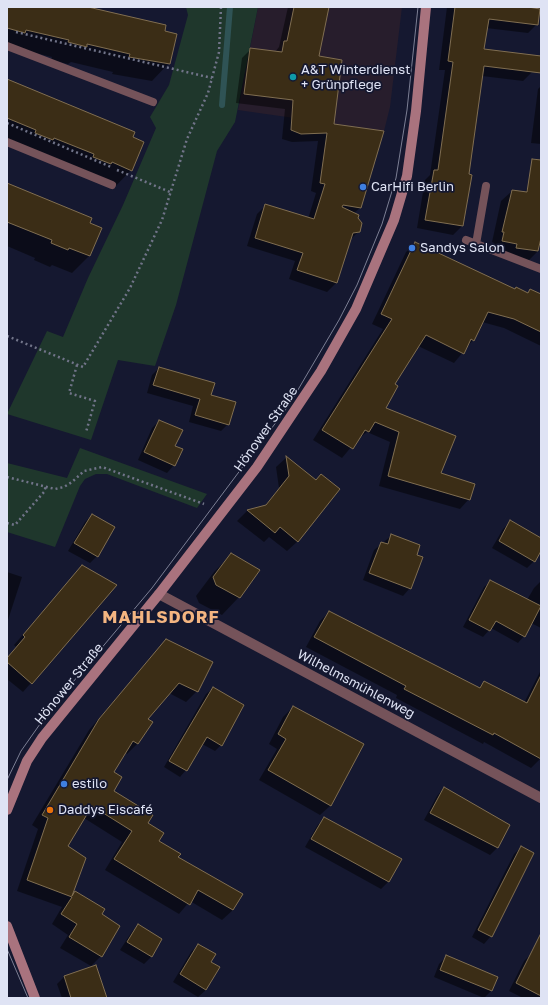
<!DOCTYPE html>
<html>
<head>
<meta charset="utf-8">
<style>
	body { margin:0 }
	#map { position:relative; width:548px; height:1005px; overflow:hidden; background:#151830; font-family:"Golos Text",sans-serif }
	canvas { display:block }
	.frame { position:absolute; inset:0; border:8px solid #dfe3f4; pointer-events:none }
</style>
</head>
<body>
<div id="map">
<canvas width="548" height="1005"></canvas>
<div class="frame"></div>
</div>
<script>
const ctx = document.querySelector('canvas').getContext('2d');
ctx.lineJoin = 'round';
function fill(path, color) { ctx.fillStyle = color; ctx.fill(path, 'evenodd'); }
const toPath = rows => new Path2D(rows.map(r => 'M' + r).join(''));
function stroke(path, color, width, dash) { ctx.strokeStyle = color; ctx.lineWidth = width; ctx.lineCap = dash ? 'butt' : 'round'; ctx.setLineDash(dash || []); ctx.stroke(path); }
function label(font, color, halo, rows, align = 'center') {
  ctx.font = font + ' "Golos Text",sans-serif'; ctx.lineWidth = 3.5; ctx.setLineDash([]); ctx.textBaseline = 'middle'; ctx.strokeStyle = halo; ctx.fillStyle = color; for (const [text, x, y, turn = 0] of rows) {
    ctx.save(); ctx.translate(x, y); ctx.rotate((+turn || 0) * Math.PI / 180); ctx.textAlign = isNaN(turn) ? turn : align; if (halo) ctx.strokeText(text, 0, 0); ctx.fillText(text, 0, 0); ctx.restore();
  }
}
fill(toPath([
	[258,7,402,7,390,107,384,131,238,110]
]), '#271d2c');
fill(toPath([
	[186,7,258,7,235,122,217,151,176,305,155,366,118,360,91,440,7,414,47,331,63,337,88,278,123,205,156,128,150,117,169,85,188,15],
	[80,448,207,494,197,508,107,474,96,474,85,479,80,486,55,547,7,532,7,463,67,478]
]), '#1f372c');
fill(toPath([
	[7,7,85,7,169,63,152,81,112,74,113,72,71,62,68,64,51,60,52,57,9,47,7,50],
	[288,7,328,7,317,57,333,124,360,208,354,213,359,231,350,240,336,283,327,292,289,279,295,261,247,246,257,214,266,205,308,219,316,193,311,191,318,141,292,142,282,139,285,109,236,103,242,58,251,49,275,52,279,47],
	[447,7,520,7,537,24,528,33,486,28,483,50,532,72,523,81,482,76,462,226,453,235,417,228,425,180,430,175,445,70,439,70],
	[7,80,131,170,114,188,7,143],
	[541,86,541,144,531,143,538,89],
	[7,183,89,224,89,256,72,273,52,265,50,267,34,260,35,258,7,246],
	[527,189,541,192,541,232,538,251,527,262,492,252,494,243,492,242,501,201,512,191,524,193],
	[416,243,515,290,527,293,530,290,541,296,541,346,504,328,482,322,473,340,454,363,418,346,394,384,384,408,440,474,469,499,460,509,379,486,390,442,367,432,357,440,342,458,313,440,383,329,372,324,406,252],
	[159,368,210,395,228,424,221,431,189,422,193,406,147,393,152,375],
	[159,421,174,447,174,465,167,473,138,460,152,428],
	[287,457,298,541,287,551,269,537,264,542,237,521,247,511,264,507,279,488,276,467],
	[92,515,97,556,90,563,68,551,85,522],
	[510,522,541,539,541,549,534,561,527,568,492,548,503,529],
	[391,536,415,556,410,588,403,596,363,580,374,550],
	[231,555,239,597,222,615,199,603,196,596,214,572],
	[82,566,116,586,23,692,7,679,7,658,16,647,14,645],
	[7,572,22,577,7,623],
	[491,581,527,600,534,588,541,581,541,628,531,623,524,636,518,643,491,628,483,637,463,627,484,587],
	[329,612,478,688,484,682,524,703,541,670,540,759,531,768,484,742,483,744,396,698,397,695,306,647,320,621],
	[166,640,211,663,197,691,186,702,169,693,146,719,138,743,127,754,125,752,113,772,112,791,146,824,158,841,233,910,222,920,190,901,179,914,105,870,122,842,84,818,66,847,85,858,70,897,75,892,101,915,101,956,91,966,60,948,68,935,52,924,62,907,17,891,38,829,32,825,89,730],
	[213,688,221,745,215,751,202,744,186,770,180,777,164,767,206,694],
	[293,707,363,744,330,806,320,815,259,780,277,749,269,744,283,717],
	[444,788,509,825,497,848,490,855,424,820,437,796],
	[324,818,401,860,388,882,381,889,305,847,317,826],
	[521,847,491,936,484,944,472,937,514,854],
	[138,925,161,939,151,957,144,964,120,950,131,933],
	[198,945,209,962,206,990,198,997,173,982,191,952],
	[531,954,541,959,541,998,523,998,509,991,524,961],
	[447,956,497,977,491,991,484,998,434,977,439,964],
	[96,966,103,998,62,998,57,984,64,977]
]), '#0007');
stroke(toPath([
	[222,105,230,7]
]), '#2f5355', 6);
const building = toPath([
	[7,7,88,7,166,25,165,31,177,34,170,64,129,57,130,54,87,44,87,47,68,42,69,40,26,30,25,33,7,28,7,7],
	[294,7,329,7,319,56,342,60,334,124,384,131,361,208,343,205,342,207,359,215,358,218,362,223,360,232,353,233,337,283,297,270,303,253,255,238,265,204,314,219,325,184,320,183,327,133,301,134,291,130,293,100,244,94,250,48,282,52,284,41,287,41,294,7],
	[455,7,528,7,540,9,538,25,489,19,484,49,541,56,541,73,484,66,469,174,472,175,463,226,425,220,434,170,438,170,453,62,448,61,455,7],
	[7,79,135,132,133,137,144,142,132,171,112,162,111,164,93,157,94,154,54,138,53,140,35,133,36,130,7,118,7,79],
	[532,159,541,160,541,238,538,251,516,248,517,244,502,241,504,232,502,232,512,190,527,192,532,159],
	[7,183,92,218,90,223,102,228,90,256,69,248,68,250,51,243,52,240,7,222,7,183],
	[415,242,515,289,516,287,528,293,530,289,541,294,541,332,514,319,488,312,474,341,471,339,464,354,426,335,395,384,398,386,386,408,456,436,441,473,475,484,470,500,388,476,399,432,375,422,369,432,365,430,353,449,322,430,392,319,381,314,415,242],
	[159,367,215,383,211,395,236,402,229,425,195,415,200,399,153,385,159,367],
	[159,420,183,430,175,446,183,449,175,466,144,452,159,420],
	[286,456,316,480,321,474,340,489,298,542,280,527,275,533,247,510,266,505,289,476,286,456],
	[92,514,115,527,98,557,74,543,92,514],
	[510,520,541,538,541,551,535,562,499,541,510,520],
	[391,534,420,545,417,555,423,557,411,589,369,573,381,542,388,544,391,534],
	[231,553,260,570,240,598,216,585,213,577,231,553],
	[82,565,117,585,32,684,7,662,7,658,25,637,23,635,82,565],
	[490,580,541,606,525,637,496,621,490,631,469,620,490,580],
	[329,611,480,688,484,681,527,703,541,675,541,759,494,733,493,735,404,689,406,686,314,637,329,611],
	[166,639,213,662,198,692,179,683,148,719,153,722,138,744,133,741,114,772,122,777,114,791,153,815,148,823,164,833,159,841,181,854,178,857,243,894,233,910,198,890,190,905,114,859,132,831,92,806,68,846,86,858,72,896,75,891,105,909,102,914,120,926,102,957,69,937,77,924,61,914,72,897,27,880,48,818,42,815,99,719,166,639],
	[213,687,244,705,222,746,207,737,187,771,169,761,213,687],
	[293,706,364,744,331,806,268,770,286,739,278,734,293,706],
	[444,787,510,825,498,848,430,813,444,787],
	[324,817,402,859,389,882,311,839,324,817],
	[521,846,534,853,492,937,478,930,521,846],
	[138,924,162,939,152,957,127,942,138,924],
	[541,933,541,996,516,983,541,933],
	[198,944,216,954,211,962,220,967,206,990,180,974,198,944],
	[446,955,498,977,492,991,440,970,446,955],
	[96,965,107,998,71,998,64,976,96,965]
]);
fill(building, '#3b2d16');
stroke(building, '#806e51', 1);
stroke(toPath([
	[16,32,212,78],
	[7,123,111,167],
	[117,170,170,192],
	[7,336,83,367,130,288,162,220,187,139,208,93,219,52,221,7],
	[77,365,69,393,95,401,86,432],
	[7,477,55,489,64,487,72,482,84,471,102,467,204,504],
	[7,523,15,525,44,492,46,486]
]), '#717489', 2.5, [2, 3]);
stroke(toPath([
	[7,46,153,102],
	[7,142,112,185],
	[466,240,541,269],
	[476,244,486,186]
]), '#75535a', 8);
stroke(toPath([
	[159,594,541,798]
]), '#75535a', 10);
stroke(toPath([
	[7,810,27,761,42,738,159,594,257,467,321,371,356,309,394,220,407,176,416,111,426,7],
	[7,926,35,998]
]), '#a9737e', 10);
stroke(toPath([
	[7,780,21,751,52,707,152,588,289,405,339,320,357,285,382,224,396,178,407,110,418,7],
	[7,949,28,998]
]), '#7c7f94', 1);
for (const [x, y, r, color] of [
	[293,77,4,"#0f9aa8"],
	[363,187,4,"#3f7fe0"],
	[412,248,4,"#3f7fe0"],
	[64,784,4,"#3f7fe0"],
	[50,810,4,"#e8710a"]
]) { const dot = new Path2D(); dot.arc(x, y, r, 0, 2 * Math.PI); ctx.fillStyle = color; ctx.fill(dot); stroke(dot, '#151830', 1.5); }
label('13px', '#dfe3f4', '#151830', [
	["A&T Winterdienst",301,70],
	["+ Grünpflege",301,85],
	["CarHifi Berlin",371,187],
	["Sandys Salon",420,248],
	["estilo",72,784],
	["Daddys Eiscafé",58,810]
], 'left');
label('13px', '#dfe3f4', '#151830', [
	["Hönower Straße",266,429,-55],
	["Hönower Straße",69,684,-51],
	["Wilhelmsmühlenweg",356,684,28]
]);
ctx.letterSpacing = '1px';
label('bold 17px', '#f4b581', '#151830', [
	["MAHLSDORF",161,618]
]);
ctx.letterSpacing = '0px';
</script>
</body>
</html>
